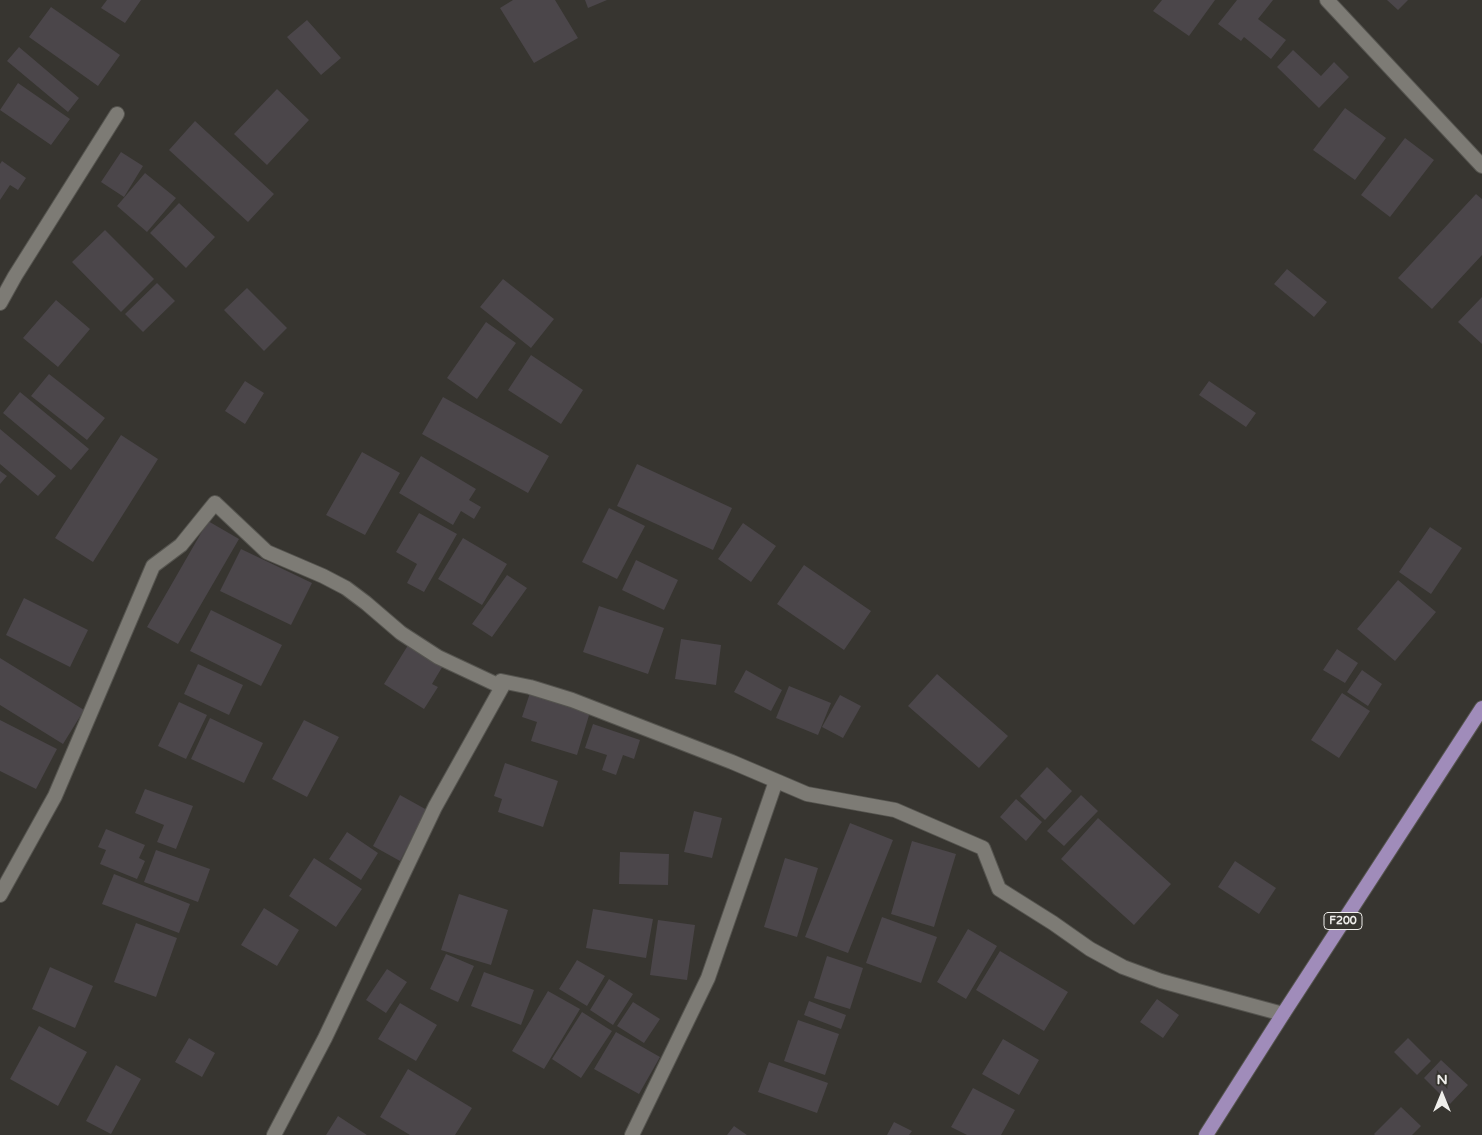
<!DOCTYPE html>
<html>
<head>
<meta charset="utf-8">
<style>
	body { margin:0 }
	#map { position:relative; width:1482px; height:1135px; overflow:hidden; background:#373530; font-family:"Varela Round",sans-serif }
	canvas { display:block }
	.north { position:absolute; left:1417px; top:1070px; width:50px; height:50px; -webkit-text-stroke:4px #373530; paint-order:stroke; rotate:0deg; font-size:14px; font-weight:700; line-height:20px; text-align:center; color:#f0efec }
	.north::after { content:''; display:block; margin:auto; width:18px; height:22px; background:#f0efec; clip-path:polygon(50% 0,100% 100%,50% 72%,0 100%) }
</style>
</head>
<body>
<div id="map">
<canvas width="1482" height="1135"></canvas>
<div class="north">N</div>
</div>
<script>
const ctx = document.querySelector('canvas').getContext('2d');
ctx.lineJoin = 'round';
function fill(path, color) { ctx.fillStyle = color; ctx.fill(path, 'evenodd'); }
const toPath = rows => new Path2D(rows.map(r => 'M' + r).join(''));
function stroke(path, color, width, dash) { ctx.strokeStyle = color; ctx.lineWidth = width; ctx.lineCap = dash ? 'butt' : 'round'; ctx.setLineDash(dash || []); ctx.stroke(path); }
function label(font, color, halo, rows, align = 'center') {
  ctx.font = font + ' "Varela Round",sans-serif'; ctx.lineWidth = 5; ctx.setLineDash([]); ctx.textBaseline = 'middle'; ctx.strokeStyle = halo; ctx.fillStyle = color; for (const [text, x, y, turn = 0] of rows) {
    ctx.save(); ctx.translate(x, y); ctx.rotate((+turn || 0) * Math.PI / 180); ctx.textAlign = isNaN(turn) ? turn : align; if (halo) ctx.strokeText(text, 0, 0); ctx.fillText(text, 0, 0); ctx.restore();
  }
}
fill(toPath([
	[107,0,141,0,125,23,101,8],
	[513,0,555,0,578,38,534,63,500,8],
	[585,0,607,0,588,8],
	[1162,0,1215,0,1189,36,1153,11],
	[1237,0,1273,0,1258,19,1286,40,1271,59,1244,37,1241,41,1218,24],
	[1387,0,1408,0,1398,10],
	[51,7,120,55,98,86,29,37],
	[307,20,341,58,321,75,287,37],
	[19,47,79,98,68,112,7,61],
	[1293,50,1321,76,1334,62,1349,77,1319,108,1277,67],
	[18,83,70,119,51,145,0,110],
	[277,89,309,120,267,165,234,134],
	[1345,108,1386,138,1355,180,1313,150],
	[195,121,274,194,248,222,169,150],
	[1405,138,1434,160,1390,217,1361,195],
	[121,152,143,166,124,197,101,182],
	[2,161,26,178,18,190,10,185,0,200,0,164],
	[145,173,176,198,147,232,117,206],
	[1476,194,1482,199,1482,255,1432,309,1398,278],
	[179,203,215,237,186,268,150,233],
	[105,230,154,279,121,312,72,262],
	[1287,269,1327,302,1314,317,1274,284],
	[503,279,554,319,531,348,480,307],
	[157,283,175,301,143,332,125,314],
	[247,288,287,328,264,351,224,310],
	[1482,297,1482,344,1458,322],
	[56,300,90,329,58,367,23,338],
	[486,322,516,343,477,399,447,378],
	[531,355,583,390,561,424,508,390],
	[49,374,105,418,87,440,31,396],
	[245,381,264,393,245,424,225,411],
	[1209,381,1256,413,1246,427,1199,395],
	[20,392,89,449,71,470,3,413],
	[443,397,549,456,528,493,422,434],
	[0,429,56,476,38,496,0,464],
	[121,435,158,459,93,562,55,538],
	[362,452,400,473,365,535,326,515],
	[421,456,476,489,469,500,481,507,474,519,461,511,453,525,399,493],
	[637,464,732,508,713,550,617,506],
	[0,471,7,476,0,484],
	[609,508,645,526,617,579,582,562],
	[419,513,457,534,424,592,407,583,417,564,396,552],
	[208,521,239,539,178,644,147,627],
	[743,523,776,546,751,582,718,559],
	[1430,527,1462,548,1431,594,1399,572],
	[463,538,507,564,482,605,438,579],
	[241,549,312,583,291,625,220,591],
	[636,560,678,580,664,610,622,590],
	[804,565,871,611,844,650,777,604],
	[507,575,527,588,492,637,472,624],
	[1398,580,1436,612,1395,661,1357,629],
	[24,598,88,630,70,667,6,635],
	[599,606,664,628,648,674,583,652],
	[211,610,282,645,261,686,190,651],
	[681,639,721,645,716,685,675,679],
	[410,642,444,664,432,684,438,687,424,709,384,684],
	[1337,649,1358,663,1345,683,1323,670],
	[0,658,84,710,63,744,0,705],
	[198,664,243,685,229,715,184,694],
	[746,670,782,690,771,711,734,692],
	[1362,670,1382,684,1368,706,1347,692],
	[937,674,1008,736,979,768,908,706],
	[789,686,831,703,818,735,776,718],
	[530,693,590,712,577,755,531,741,537,722,522,717],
	[1342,693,1370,711,1339,758,1311,740],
	[840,695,861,706,843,738,822,727],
	[179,702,207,715,186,759,158,746],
	[210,718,263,743,244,783,191,759],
	[0,720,57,749,36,789,0,771],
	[304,720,339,737,307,797,272,779],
	[593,724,640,740,634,759,623,755,616,775,602,770,607,755,585,748],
	[505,763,558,781,543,827,498,812,502,799,494,796],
	[1047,767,1072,791,1045,820,1020,796],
	[145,789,193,806,176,849,157,842,164,825,135,813],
	[400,795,427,810,400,861,373,846],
	[1081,795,1098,811,1064,846,1047,831],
	[1016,799,1042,822,1026,841,1000,817],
	[694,811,722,818,712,858,684,852],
	[1098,818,1171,884,1134,925,1061,859],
	[850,823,893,840,848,953,805,937],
	[106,829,145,845,139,858,145,861,137,879,100,864,106,850,98,847],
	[347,832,378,853,361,880,329,859],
	[912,841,956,854,934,927,891,914],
	[156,850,210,869,198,902,144,882],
	[620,852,669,854,668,885,619,884],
	[314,858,362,889,336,927,289,896],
	[785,858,818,868,797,937,764,927],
	[1235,861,1276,888,1259,914,1218,887],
	[114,874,190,904,179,933,102,904],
	[459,894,508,910,491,965,441,950],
	[264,908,299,930,277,966,241,945],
	[593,909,653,919,646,958,586,948],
	[882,917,937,937,921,983,866,963],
	[658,920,695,925,687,980,650,975],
	[136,923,177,938,156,997,114,982],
	[968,929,997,946,966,999,937,982],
	[1000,951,1068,992,1044,1031,976,990],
	[446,954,474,966,458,1002,430,989],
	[827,956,863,968,850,1009,814,998],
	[577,960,605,976,587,1006,559,989],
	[50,967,93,986,75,1028,32,1009],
	[387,969,407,982,386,1013,366,1000],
	[484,972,534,990,521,1025,471,1006],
	[609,979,633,994,613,1025,590,1010],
	[548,991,580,1009,544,1069,512,1051],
	[1157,999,1179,1015,1163,1038,1140,1022],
	[809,1001,846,1015,841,1029,804,1015],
	[633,1002,660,1019,644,1043,617,1026],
	[400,1003,437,1025,416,1061,378,1039],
	[582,1012,612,1031,581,1078,552,1059],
	[798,1020,839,1034,825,1075,784,1061],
	[39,1026,87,1052,58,1106,10,1079],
	[616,1032,660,1057,639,1094,594,1069],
	[189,1038,215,1053,202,1077,175,1062],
	[1408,1038,1431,1061,1417,1075,1394,1052],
	[1003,1039,1039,1060,1019,1095,982,1074],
	[1441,1060,1468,1085,1450,1104,1424,1078],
	[769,1062,828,1083,817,1113,758,1092],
	[116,1065,141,1079,111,1134,86,1121],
	[408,1069,472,1108,455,1135,410,1135,380,1117],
	[973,1088,1015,1110,1001,1135,967,1135,951,1127],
	[1401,1107,1421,1126,1412,1135,1375,1135,1374,1134],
	[338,1116,367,1135,326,1135],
	[894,1122,912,1131,909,1135,887,1135],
	[734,1126,747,1135,727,1135]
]), '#4b464a');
const minor = toPath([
	[1327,0,1482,166],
	[0,303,15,276,117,114],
	[0,895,55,796,153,566,181,545,215,503,267,552,323,576,346,588,366,603,401,633,438,657,502,687],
	[274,1135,325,1038,435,807,502,687,501,681,530,687,572,700,732,762,807,794,895,810,983,848,999,889,1053,923,1090,949,1123,967,1161,981,1283,1014],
	[632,1135,708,978,776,781]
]);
const primary = toPath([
	[1206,1135,1283,1014,1482,708]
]);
stroke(minor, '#55544f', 16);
stroke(primary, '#55544f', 16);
stroke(minor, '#7d7b75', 14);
stroke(primary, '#a08cba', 14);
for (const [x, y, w] of [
	[1343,921,38]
]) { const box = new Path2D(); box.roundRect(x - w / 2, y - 8.5, w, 17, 4); ctx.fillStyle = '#373530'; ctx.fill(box); stroke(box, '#f0efec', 1); }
label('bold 11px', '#f0efec', null, [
	["F200",1343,921]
]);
</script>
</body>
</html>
